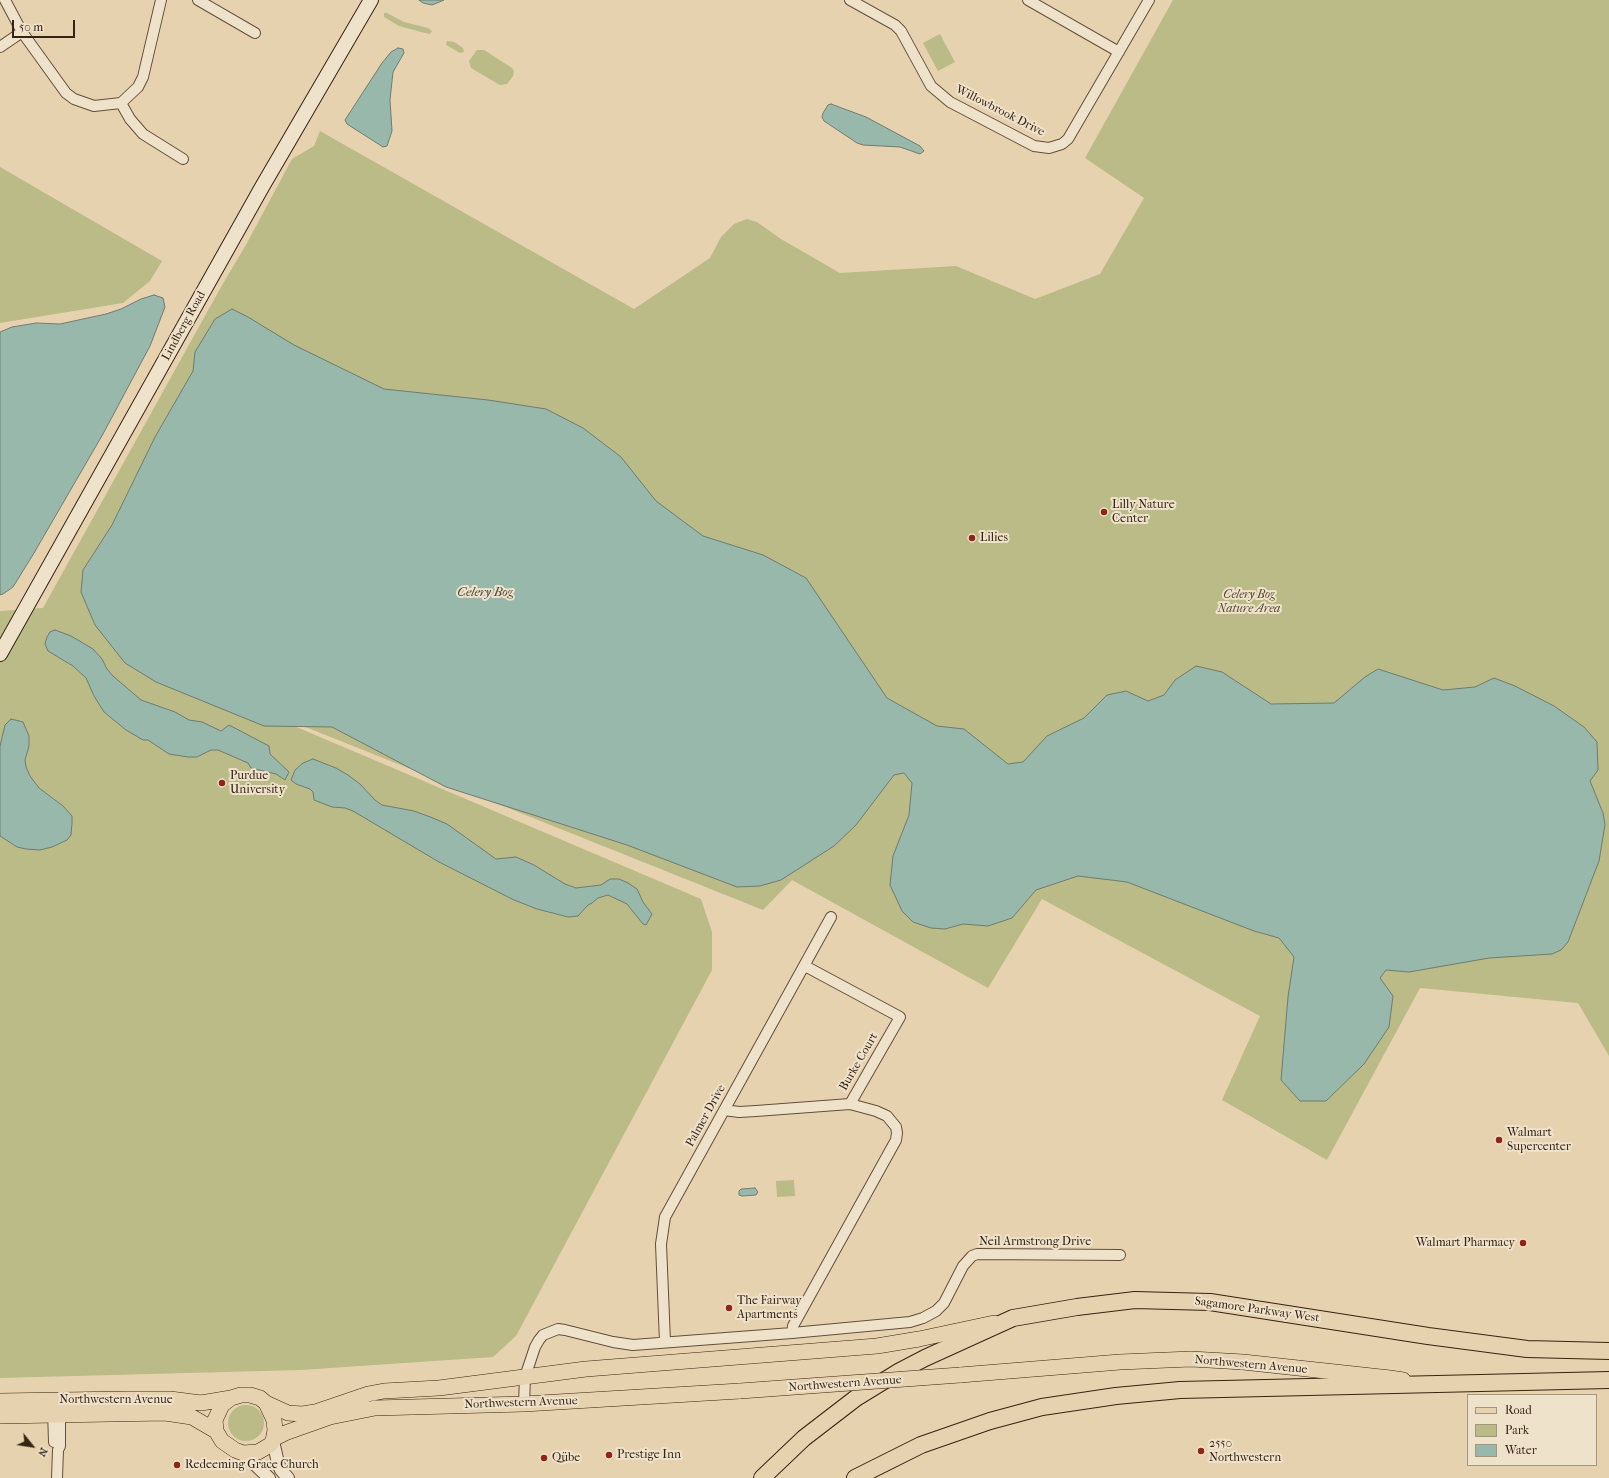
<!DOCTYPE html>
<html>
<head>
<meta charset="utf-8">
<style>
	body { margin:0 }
	#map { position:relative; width:1609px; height:1478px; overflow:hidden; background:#e7d2af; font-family:"IM FELL French Canon",serif }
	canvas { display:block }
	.legend { position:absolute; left:1467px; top:1394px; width:130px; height:72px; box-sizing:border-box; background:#efe2cb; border:1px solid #a59682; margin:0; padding:5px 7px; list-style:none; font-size:12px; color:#362314 }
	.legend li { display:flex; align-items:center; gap:8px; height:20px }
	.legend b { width:20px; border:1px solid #a59682 }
	.north { position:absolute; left:12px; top:1426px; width:40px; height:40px; -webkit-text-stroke:3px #efe2cb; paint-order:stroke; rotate:120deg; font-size:11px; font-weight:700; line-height:16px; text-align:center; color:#362314 }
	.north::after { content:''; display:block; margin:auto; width:14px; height:18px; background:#362314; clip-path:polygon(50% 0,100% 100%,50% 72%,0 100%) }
	.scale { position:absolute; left:12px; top:20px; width:63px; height:18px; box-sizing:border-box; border:2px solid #362314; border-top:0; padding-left:5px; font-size:12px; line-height:14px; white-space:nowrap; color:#362314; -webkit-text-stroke:3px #efe2cb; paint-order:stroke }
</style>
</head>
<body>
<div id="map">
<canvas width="1609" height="1478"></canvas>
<ul class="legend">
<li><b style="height:5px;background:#e7d2af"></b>Road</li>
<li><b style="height:11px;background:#babb87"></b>Park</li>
<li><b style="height:11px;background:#97b8ab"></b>Water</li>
</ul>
<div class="north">N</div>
<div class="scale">50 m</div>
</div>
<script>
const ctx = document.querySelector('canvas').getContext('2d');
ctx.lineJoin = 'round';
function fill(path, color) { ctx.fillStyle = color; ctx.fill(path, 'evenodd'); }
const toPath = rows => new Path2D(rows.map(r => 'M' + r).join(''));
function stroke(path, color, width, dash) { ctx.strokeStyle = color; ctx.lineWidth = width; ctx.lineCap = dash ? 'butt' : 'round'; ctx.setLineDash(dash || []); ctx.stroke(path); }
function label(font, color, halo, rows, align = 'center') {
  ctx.font = font + ' "IM FELL French Canon",serif'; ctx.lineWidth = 4; ctx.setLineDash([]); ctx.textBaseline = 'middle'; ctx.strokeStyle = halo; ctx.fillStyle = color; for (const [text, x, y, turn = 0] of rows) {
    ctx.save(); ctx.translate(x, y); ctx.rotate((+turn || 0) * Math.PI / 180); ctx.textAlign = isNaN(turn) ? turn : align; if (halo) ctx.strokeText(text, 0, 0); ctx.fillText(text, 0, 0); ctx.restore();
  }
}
fill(toPath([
	[1173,0,1609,0,1609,1056,1578,1003,1420,988,1327,1160,1222,1100,1260,1016,1042,899,988,988,792,880,763,910,153,666,701,899,712,932,712,970,516,1336,493,1357,301,1370,0,1378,0,611,43,608,221,287,247,243,292,159,314,146,320,131,634,309,710,258,721,237,734,224,747,219,757,222,781,239,840,273,956,266,1035,299,1100,274,1144,198,1085,158],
	[384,13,387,13,404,22,428,28,432,31,431,33,429,34,399,26,384,17],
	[940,34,955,62,938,71,923,43],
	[447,41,454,42,463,48,464,52,460,53,448,46,446,45],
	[477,50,484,50,512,68,514,71,513,76,507,84,500,85,471,68,469,61],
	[0,167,162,261,150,281,123,303,0,323],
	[794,1180,795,1196,777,1197,776,1181],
	'228 1423a18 18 0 1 1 36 0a18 18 0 1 1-36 0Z'
]), '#babb87');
const water = toPath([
	[419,0,444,0,432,5,423,3,419,0],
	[398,48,403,49,404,53,393,72,390,100,392,131,387,146,383,147,347,124,345,120,382,63,391,52,398,48],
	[831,104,866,117,920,146,924,151,920,154,900,147,863,145,857,143,824,121,822,117,823,113,828,105,831,104],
	[154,295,163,298,165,307,150,346,103,434,34,553,13,587,3,594,0,595,0,332,12,327,36,323,60,324,106,314,121,309,141,299,154,295],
	[232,309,248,317,294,345,384,389,488,400,546,409,583,428,621,457,656,501,703,536,763,555,806,578,887,698,937,726,964,729,1008,764,1023,762,1047,736,1084,718,1107,695,1126,691,1148,701,1164,695,1175,680,1196,666,1222,672,1271,704,1334,703,1365,677,1378,669,1443,690,1475,687,1494,678,1515,686,1554,706,1584,727,1597,742,1598,770,1590,781,1603,813,1605,825,1599,861,1568,942,1561,950,1552,954,1489,958,1409,972,1386,970,1380,978,1393,996,1389,1027,1364,1064,1326,1101,1300,1101,1281,1080,1288,997,1294,957,1279,938,1254,931,1127,882,1078,876,1036,890,1012,918,988,926,963,924,945,929,931,928,913,922,902,911,890,885,893,856,909,815,912,783,904,773,894,775,856,825,834,846,781,880,760,886,737,887,627,845,446,787,332,727,264,726,156,682,125,663,95,625,81,592,83,570,112,525,155,437,193,371,195,352,215,319,232,309],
	[55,630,71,636,93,649,102,659,107,669,113,676,141,700,175,712,189,720,202,722,221,731,229,725,269,746,270,754,289,772,285,780,276,774,251,768,248,763,218,750,211,750,197,757,188,757,169,754,148,740,143,740,126,730,104,712,94,696,86,678,73,666,48,651,45,644,47,637,50,632,55,630],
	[11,719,23,722,29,736,29,746,25,760,26,767,30,776,39,788,63,806,72,816,72,823,71,835,67,840,52,847,40,850,26,849,17,847,0,836,0,746,5,725,11,719],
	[313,759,336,768,348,775,360,784,375,800,382,805,414,811,433,818,447,824,496,859,516,857,534,865,565,884,576,888,601,885,610,879,619,879,628,883,637,889,643,902,652,914,646,925,643,924,627,904,608,895,598,898,592,903,588,905,578,916,568,917,537,909,514,900,439,862,353,811,345,808,332,807,314,800,313,792,310,789,296,784,291,780,295,770,303,763,313,759],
	[755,1188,758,1192,756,1195,742,1196,739,1195,739,1191,741,1189,755,1188]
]);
fill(water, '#97b8ab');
stroke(water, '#707c6f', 1);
const minor = toPath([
	[5,0,22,32,66,93,74,99,94,106,121,103,138,87,143,77,161,0],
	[198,0,255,33],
	[850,0,895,25,901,31,931,86,950,102,1034,146,1049,148,1062,144,1068,139,1149,0],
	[1028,0,1119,52],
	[0,47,22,32],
	[121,103,130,119,143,134,183,159],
	[724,1110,739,1112,756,1111,850,1104,900,1017,805,966],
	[792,1333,793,1326,896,1140,897,1133,896,1127,887,1116,876,1111,850,1104],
	[665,1342,661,1244,665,1217,831,917],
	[524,1404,525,1377,535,1347,539,1340,543,1335,558,1329,565,1330,613,1342,633,1345,792,1333,910,1322,923,1318,936,1311,944,1303,963,1266,972,1256,977,1254,1120,1255],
	[53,1410,54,1442],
	[57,1478,58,1450,60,1446,60,1409]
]);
const tertiary = toPath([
	[273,1441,278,1463,281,1470,288,1478],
	[243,1453,269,1478]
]);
const secondary = toPath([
	[0,654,262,187,371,0]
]);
const primary = toPath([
	[960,1375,1120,1362,1191,1359,1243,1362,1390,1378,1403,1380],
	[241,1395,250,1395,260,1398,266,1403,274,1420,275,1430,273,1441,270,1445,258,1452,243,1453,235,1450,222,1441,216,1431,215,1420,222,1405,231,1398,241,1395],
	[0,1401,126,1399,170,1399,201,1403,231,1398],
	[266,1403,288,1413,302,1414,315,1412,368,1394,384,1391,439,1388,586,1369,877,1346,919,1339,994,1323],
	[0,1416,165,1413,192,1417,216,1431],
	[275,1438,285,1433,330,1417,375,1408,524,1404,740,1391]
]);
const trunk = toPath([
	[762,1478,804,1438,856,1398,900,1371,925,1358,1013,1318,1077,1307,1135,1300,1210,1302,1428,1336,1527,1349,1609,1351],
	[855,1478,921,1445,990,1421,1042,1407,1116,1396,1180,1390,1609,1380]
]);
stroke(minor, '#624f3b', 12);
stroke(tertiary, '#624f3b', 14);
stroke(secondary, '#362314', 16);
stroke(primary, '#362314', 16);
stroke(trunk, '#362314', 18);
stroke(minor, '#efe2cb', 10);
stroke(tertiary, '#efe2cb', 12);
stroke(secondary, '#efe2cb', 14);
stroke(primary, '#e7d2af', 15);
stroke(trunk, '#e7d2af', 16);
const primaryBridge = toPath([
	[740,1391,960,1375]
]);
stroke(primaryBridge, '#362314', 16, []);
stroke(primaryBridge, '#e7d2af', 15);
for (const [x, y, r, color] of [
	[1104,512,4,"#8f2418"],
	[972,538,4,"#8f2418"],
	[222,783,4,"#8f2418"],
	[1499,1140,4,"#8f2418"],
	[1523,1243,4,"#8f2418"],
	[729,1308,4,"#8f2418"],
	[1201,1451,4,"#8f2418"],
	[609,1455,4,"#8f2418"],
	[544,1458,4,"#8f2418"],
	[177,1465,4,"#8f2418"]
]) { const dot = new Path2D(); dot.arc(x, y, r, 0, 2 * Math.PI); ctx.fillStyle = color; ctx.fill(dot); stroke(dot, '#efe2cb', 1.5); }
label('12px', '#362314', '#efe2cb', [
	["Willowbrook Drive",1000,111,27],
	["Lindberg Road",184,326,-61],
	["Burke Court",859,1062,-60],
	["Palmer Drive",706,1116,-61],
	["Neil Armstrong Drive",1035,1242],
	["Sagamore Parkway West",1257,1310,8],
	["Northwestern Avenue",1251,1365,5],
	["Northwestern Avenue",845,1384,-4],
	["Northwestern Avenue",116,1400],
	["Northwestern Avenue",521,1403,-2]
]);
label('12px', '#362314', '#efe2cb', [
	["Lilly Nature",1112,505],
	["Center",1112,519],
	["Lilies",980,538],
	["Purdue",230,776],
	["University",230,790],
	["Walmart",1507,1133],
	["Supercenter",1507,1147],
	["Walmart Pharmacy",1515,1243,"right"],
	["The Fairway",737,1301],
	["Apartments",737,1315],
	["2550",1209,1444],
	["Northwestern",1209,1458],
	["Prestige Inn",617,1455],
	["Qübe",552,1458],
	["Redeeming Grace Church",185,1465]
], 'left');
label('italic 12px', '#574931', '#efe2cb', [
	["Celery Bog",1249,595],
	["Nature Area",1249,609]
]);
label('italic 13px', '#4e483a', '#efe2cb', [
	["Celery Bog",485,593]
]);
</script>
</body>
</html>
